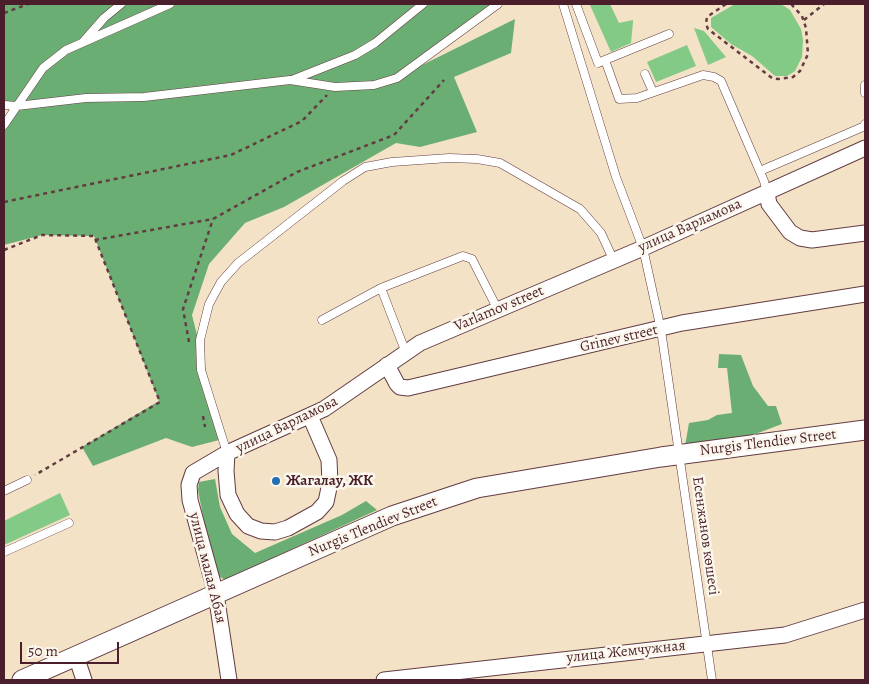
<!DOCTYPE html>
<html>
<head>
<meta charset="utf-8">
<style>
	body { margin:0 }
	#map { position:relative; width:869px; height:684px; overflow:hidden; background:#f3e2c6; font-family:Alegreya,serif }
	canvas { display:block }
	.frame { position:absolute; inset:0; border:5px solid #4a1f2b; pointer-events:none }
	.scale { position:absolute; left:20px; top:642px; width:99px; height:22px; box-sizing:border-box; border:2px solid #4a1f2b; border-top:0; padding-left:6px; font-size:15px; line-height:18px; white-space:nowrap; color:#4a1f2b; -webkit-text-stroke:4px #fbf7ec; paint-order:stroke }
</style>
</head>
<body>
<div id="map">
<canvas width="869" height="684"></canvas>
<div class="frame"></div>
<div class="scale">50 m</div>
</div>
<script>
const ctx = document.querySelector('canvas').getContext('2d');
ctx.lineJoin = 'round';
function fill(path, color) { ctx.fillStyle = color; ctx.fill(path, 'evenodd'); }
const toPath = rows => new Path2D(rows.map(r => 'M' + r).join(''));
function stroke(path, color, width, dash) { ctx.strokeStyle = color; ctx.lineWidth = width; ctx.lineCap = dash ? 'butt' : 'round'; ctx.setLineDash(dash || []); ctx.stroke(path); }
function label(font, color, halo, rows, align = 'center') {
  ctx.font = font + ' Alegreya,serif'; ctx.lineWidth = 5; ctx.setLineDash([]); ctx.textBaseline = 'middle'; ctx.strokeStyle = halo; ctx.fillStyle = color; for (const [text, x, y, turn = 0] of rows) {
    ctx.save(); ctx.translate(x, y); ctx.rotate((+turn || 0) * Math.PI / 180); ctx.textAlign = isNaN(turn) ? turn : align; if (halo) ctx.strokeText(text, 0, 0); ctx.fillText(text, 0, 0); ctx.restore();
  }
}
fill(toPath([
	[610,4,619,23,633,20,633,22,631,43,611,52,590,5],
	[735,4,781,4,790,10,801,29,803,40,802,57,795,71,787,76,775,76,752,56,731,44,711,27,711,18],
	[694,28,704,31,726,57,708,65],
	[687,45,696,66,656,82,647,62],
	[60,493,70,515,4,545,4,521]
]), '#83ca86');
fill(toPath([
	[4,4,492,4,400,76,515,19,511,53,454,77,477,132,420,147,396,143,284,207,245,223,209,264,192,315,223,439,192,447,166,438,93,466,82,447,159,401,94,236,42,235,4,245,4,120,17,107,4,105],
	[719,354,741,355,753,386,768,406,776,406,782,424,734,442,685,446,689,423,708,420,717,415,732,413,727,368,718,368],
	[215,479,220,507,232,534,255,553,342,515,366,501,377,510,225,580,214,573,198,490,199,482]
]), '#6aae73');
const service = toPath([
	[563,4,616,177,643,248,661,330,712,680],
	[576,4,598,63,605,60],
	[669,34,605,60,619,99,637,98,703,75,714,77,721,81,764,181,767,193],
	[83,42,104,18,121,4],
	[645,74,653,92],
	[292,80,355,55,375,43,423,4],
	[865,85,865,93],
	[4,105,17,106,86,98,144,97,290,80,335,87,374,85,397,78,498,4],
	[4,125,43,68,66,50,170,4],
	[760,171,865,126,865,124],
	[381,288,463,256,472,259,498,310],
	[322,320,381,288,406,353],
	[227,453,201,370,200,340,209,304,221,282,238,263,343,181,365,167,392,162,449,158,477,159,500,163,580,209,601,233,613,259],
	[4,491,27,480],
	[4,552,69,523]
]);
const minor = toPath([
	[767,193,769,204,790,232,800,238,812,240,865,233],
	[387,365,397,384,400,387,408,388,682,323,865,294],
	[227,453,226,471,228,495,237,514,248,526,261,531,275,532,288,528,317,512,326,502,330,483,329,460,310,416],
	[76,656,84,680],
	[229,680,216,594,190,500,189,485,193,473,227,453,324,409,420,343,643,248,865,148],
	[384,680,785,635,865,610]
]);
const tertiary = toPath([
	[22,680,392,516,477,488,661,457,865,430]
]);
stroke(service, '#633c42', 9);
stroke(minor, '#633c42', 17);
stroke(tertiary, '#633c42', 21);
stroke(toPath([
	[726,4,707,17,706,24,708,29,772,78,778,79,793,77,800,71,808,54,806,28,802,16,791,4],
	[4,13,28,4],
	[804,20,824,4],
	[4,202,231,155,302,121,327,95],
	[95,240,213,219,297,172,394,135,444,80],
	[4,250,42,235,94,236,160,402,35,475],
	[189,342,183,309,213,219],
	[203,416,205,427]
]), '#633c42', 2.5, [4, 4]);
stroke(service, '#fff', 8);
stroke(minor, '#fff', 15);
stroke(tertiary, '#fff', 19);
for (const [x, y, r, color] of [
	[276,481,5,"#1f6fb2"]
]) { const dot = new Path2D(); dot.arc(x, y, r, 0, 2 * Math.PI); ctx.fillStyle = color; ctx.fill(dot); stroke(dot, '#fbf7ec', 2); }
label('15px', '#4a1f2b', '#fbf7ec', [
	["улица Варламова",690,226,-24],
	["Varlamov street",499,309,-23],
	["Grinev street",619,339,-13],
	["улица Варламова",287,425,-26],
	["Nurgis Tlendiev Street",768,443,-7],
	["Nurgis Tlendiev Street",373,527,-22],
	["Есенжанов көшесі",705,536,82],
	["улица малая Абая",207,568,76],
	["улица Жемчужная",626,652,-6]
]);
label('bold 15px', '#4a1f2b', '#fbf7ec', [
	["Жагалау, ЖК",286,481]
], 'left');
</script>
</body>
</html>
